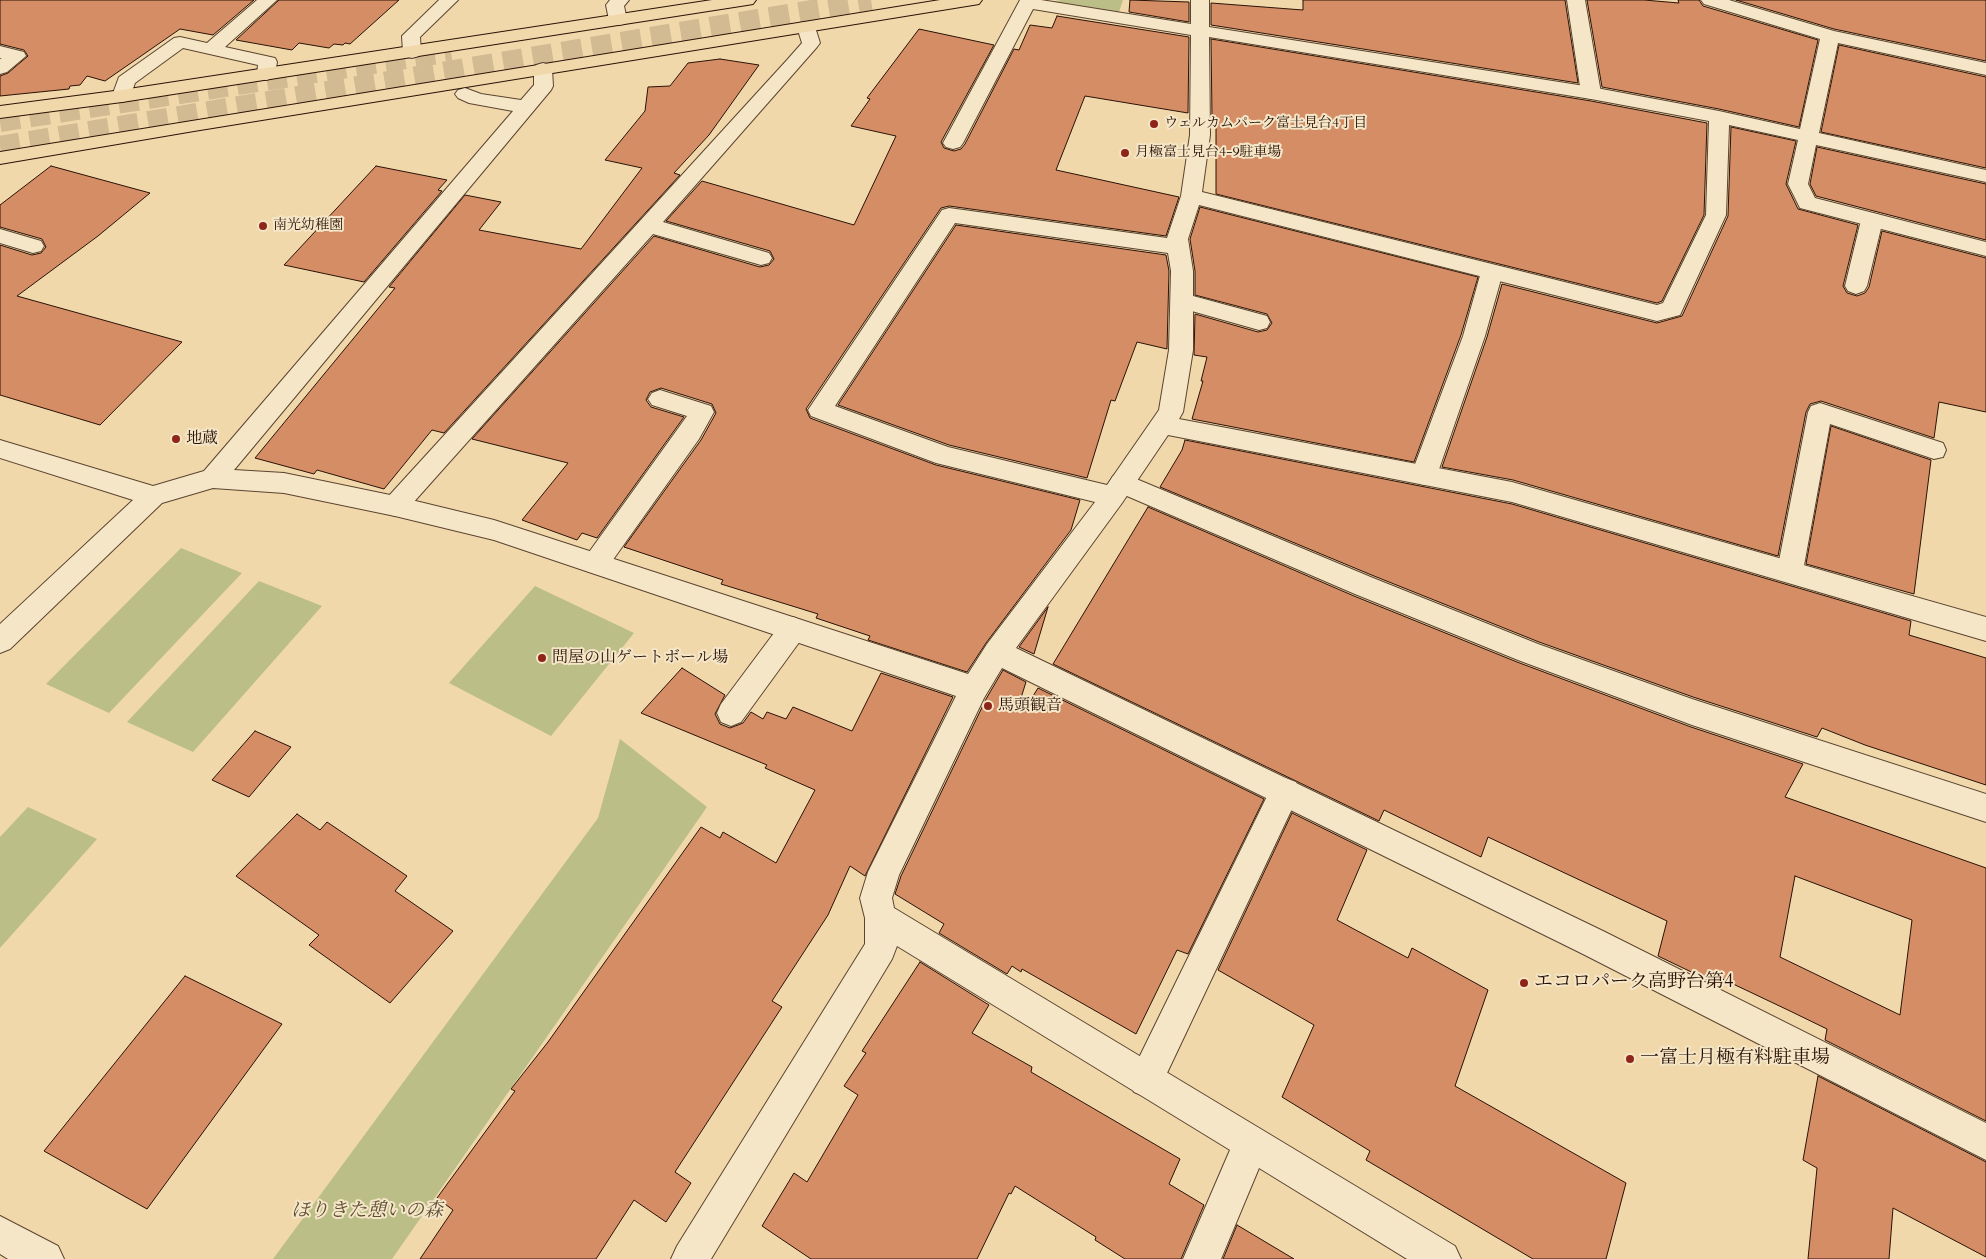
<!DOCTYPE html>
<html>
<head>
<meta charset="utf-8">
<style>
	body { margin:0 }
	canvas { display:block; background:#f0d8ab }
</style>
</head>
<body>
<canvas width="1986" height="1259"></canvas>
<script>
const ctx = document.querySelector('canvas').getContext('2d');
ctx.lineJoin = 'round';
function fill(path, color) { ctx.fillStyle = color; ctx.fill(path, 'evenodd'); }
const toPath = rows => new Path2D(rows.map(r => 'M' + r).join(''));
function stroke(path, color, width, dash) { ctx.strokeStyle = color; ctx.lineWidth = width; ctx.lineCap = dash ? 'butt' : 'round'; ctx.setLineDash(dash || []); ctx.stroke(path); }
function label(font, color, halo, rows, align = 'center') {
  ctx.font = font + ' Cardo,"Noto Serif JP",serif'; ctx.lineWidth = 4; ctx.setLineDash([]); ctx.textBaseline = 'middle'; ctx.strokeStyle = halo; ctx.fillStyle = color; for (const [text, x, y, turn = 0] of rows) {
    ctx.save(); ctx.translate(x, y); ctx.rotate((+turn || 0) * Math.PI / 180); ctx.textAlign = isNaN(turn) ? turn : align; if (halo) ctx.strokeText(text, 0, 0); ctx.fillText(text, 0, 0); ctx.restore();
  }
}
fill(toPath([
	[1061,0,1123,0,1119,12,1051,2],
	[181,548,242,573,109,713,46,684],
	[259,581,322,606,193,752,127,722],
	[535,586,634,633,551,736,449,683],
	[620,739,707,807,392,1259,273,1259,598,818],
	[28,807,97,839,0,948,0,837]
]), '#bcbe87');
const building = toPath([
	[0,0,254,0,213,35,180,29,105,81,87,76,80,85,70,86,69,89,0,96,0,76,8,73,28,56,24,50,0,44,0,0],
	[279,0,399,0,350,44,345,43,343,45,334,44,329,48,299,43,292,50,236,40,279,0],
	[1130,0,1189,2,1189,22,1129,12,1130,0],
	[1303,0,1565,0,1578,83,1211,25,1211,3,1303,10,1303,0],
	[1587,0,1644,0,1679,3,1678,0,1699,0,1703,6,1818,40,1799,127,1719,109,1602,87,1587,0],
	[1736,0,1986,0,1986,61,1834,29,1736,0],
	[1057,16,1189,37,1188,113,1085,96,1056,170,1179,197,1166,236,949,206,941,208,806,409,810,418,936,465,1080,500,1071,530,986,643,967,672,868,640,870,636,816,618,818,614,721,584,723,580,624,547,701,440,716,413,712,404,661,388,650,392,646,400,651,407,684,417,597,538,582,533,577,540,522,520,568,463,472,439,654,236,760,267,769,265,774,259,770,251,666,221,702,181,854,225,896,136,851,126,870,99,867,98,919,29,994,45,941,142,944,148,954,151,961,149,965,144,1014,49,1019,50,1030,25,1052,28,1057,16],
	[1211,39,1591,101,1707,123,1704,215,1662,301,1657,303,1216,194,1216,118,1212,117,1211,39],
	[1839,45,1986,77,1986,168,1821,132,1839,45],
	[720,59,759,65,709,135,674,173,680,175,444,433,432,430,384,489,317,470,314,474,255,458,395,288,389,287,465,195,501,202,479,230,581,249,642,168,605,160,645,111,648,87,670,86,688,63,720,59],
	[1731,127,1796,141,1786,184,1798,209,1858,225,1843,286,1847,293,1857,296,1865,293,1869,287,1882,231,1986,258,1986,412,1939,402,1934,438,1821,401,1810,404,1806,412,1778,556,1513,480,1442,467,1487,337,1502,284,1657,323,1682,316,1728,216,1731,127],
	[1817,147,1986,184,1986,240,1816,196,1810,184,1817,147],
	[51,166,150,193,98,236,17,296,182,342,100,425,0,395,0,245,32,255,41,253,46,247,42,239,0,227,0,205,51,166],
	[376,166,447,180,438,190,442,191,364,282,284,265,376,166],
	[1200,207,1478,277,1461,335,1414,462,1192,419,1203,381,1201,381,1207,357,1194,355,1195,314,1258,332,1267,330,1272,323,1267,314,1195,295,1195,271,1190,239,1200,207],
	[956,225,1166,255,1169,271,1167,349,1137,342,1115,401,1111,400,1087,478,949,445,838,405,956,225],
	[1831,426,1931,460,1914,594,1806,564,1831,426],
	[1185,440,1512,504,1911,621,1909,635,1986,658,1986,785,1865,745,1822,728,1817,737,1693,697,1539,642,1374,576,1160,487,1182,450,1185,440],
	[1148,507,1354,596,1517,662,1691,727,1803,764,1785,797,1986,868,1986,1121,1825,1040,1827,1029,1790,1011,1710,973,1708,980,1658,956,1667,921,1488,837,1481,857,1384,810,1379,821,1053,664,1148,507],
	[1795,876,1912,920,1900,1015,1780,957,1795,876],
	[1048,607,1034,654,1019,647,1048,607],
	[682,668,725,695,715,714,720,724,730,728,743,723,751,712,763,719,767,712,786,719,793,707,852,731,881,673,953,697,865,876,850,866,828,915,772,1001,782,1007,675,1172,691,1183,666,1222,634,1200,596,1259,420,1259,453,1210,437,1198,515,1091,511,1089,548,1042,701,827,720,838,723,832,776,863,815,790,765,768,767,765,641,713,682,668],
	[1003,670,1026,682,1020,701,1028,704,1038,688,1264,799,1188,954,1177,950,1136,1034,1022,969,1021,972,1012,966,1007,974,939,933,944,924,895,894,901,876,986,699,1003,670],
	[255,731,291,747,249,797,212,780,255,731],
	[1292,813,1367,850,1337,920,1408,958,1412,948,1488,990,1455,1086,1626,1183,1606,1259,1533,1259,1366,1160,1370,1151,1282,1097,1314,1025,1218,970,1292,813],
	[297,814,320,830,327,822,407,876,395,891,453,931,390,1003,309,945,319,935,236,876,297,814],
	[920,962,989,1005,972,1033,1032,1067,1031,1072,1180,1159,1169,1184,1204,1205,1181,1259,1125,1259,1095,1240,1096,1237,1015,1186,1011,1194,1009,1193,977,1259,811,1259,762,1226,794,1173,807,1182,858,1095,844,1086,866,1053,862,1051,920,962],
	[185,976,282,1024,147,1209,44,1151,185,976],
	[1818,1076,1986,1162,1986,1257,1893,1208,1889,1259,1808,1259,1817,1168,1803,1160,1818,1076],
	[1237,1225,1294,1259,1223,1259,1237,1225]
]);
fill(building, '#d48d65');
stroke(building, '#2a1206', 1);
stroke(toPath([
	[0,122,451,52],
	[0,146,871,0]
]), '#d2ba92', 20, [20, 10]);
const lane = toPath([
	[439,0,458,0,420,37,421,52,419,56,412,58,405,56,403,52,402,36,439,0],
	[1567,0,1585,0,1601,93,1598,97,1591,99,1584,97,1581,93,1567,0],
	[806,22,812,23,815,27,820,43,817,47,663,222,769,253,772,258,769,263,761,265,653,234,404,513,395,516,386,513,382,506,386,499,787,60,802,43,797,27,800,23,806,22],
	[1872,213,1879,215,1883,220,1867,286,1864,291,1856,294,1848,291,1845,286,1861,220,1865,215,1872,213],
	[0,229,41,241,44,246,41,251,33,253,0,243,0,229],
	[1492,265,1500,267,1503,272,1485,336,1437,475,1433,482,1424,485,1415,482,1411,475,1463,336,1481,272,1484,267,1492,265],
	[1182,293,1267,316,1270,322,1267,328,1259,330,1174,306,1171,301,1174,296,1182,293],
	[660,390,711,406,714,412,699,439,605,571,596,574,587,571,583,563,587,555,687,416,652,405,648,399,652,393,660,390],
	[1820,403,1943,443,1946,450,1943,457,1934,459,1830,424,1803,571,1799,579,1790,582,1781,579,1777,571,1808,412,1811,406,1820,403],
	[1122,473,1373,578,1538,644,1692,699,1986,794,1986,822,1692,725,1518,660,1355,594,1113,490,1109,483,1113,476,1122,473],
	[793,617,803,621,807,629,803,637,741,722,731,726,721,722,717,713,721,704,783,621,793,617],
	[1285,778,1296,782,1300,792,1158,1092,1146,1097,1134,1092,1129,1080,1134,1068,1274,782,1285,778]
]);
const street = toPath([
	[257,0,277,0,225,47,275,58,277,62,275,74,273,78,266,80,259,78,257,74,258,65,183,48,135,83,129,100,122,102,115,100,112,96,119,77,174,38,180,37,207,43,257,0],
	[610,0,629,0,624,6,627,20,624,24,618,25,612,24,609,20,606,5,610,0],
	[1020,0,1041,0,1191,24,1191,0,1209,0,1209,27,1591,87,1719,111,1800,129,1820,39,1704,4,1701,0,1729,0,1834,31,1986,63,1986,75,1838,43,1819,133,1986,170,1986,182,1816,145,1808,184,1815,198,1986,242,1986,256,1800,208,1788,184,1798,140,1729,125,1726,215,1680,315,1657,321,1199,205,1188,239,1193,271,1193,350,1183,412,1179,419,1512,482,1986,617,1986,641,1512,502,1168,435,1122,503,1016,648,1603,931,1986,1123,1986,1160,1581,953,1002,668,984,698,899,875,892,898,894,908,1455,1246,1461,1259,1407,1259,1259,1168,1221,1259,1183,1259,1230,1150,897,946,892,959,711,1259,671,1259,677,1246,865,944,865,918,860,898,868,872,956,696,494,540,395,516,284,493,213,488,162,503,10,649,0,653,0,624,133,500,0,458,0,440,153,486,204,471,513,111,469,103,458,98,455,94,458,90,465,88,481,94,521,100,534,85,534,69,536,65,543,63,550,65,552,69,553,86,551,90,234,470,284,473,395,496,494,520,968,674,987,644,1095,502,936,463,811,416,808,410,942,210,949,208,1167,238,1181,196,1190,135,1191,35,1033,9,963,143,960,147,953,149,946,147,943,143,1020,0],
	[1209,37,1591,99,1709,121,1706,215,1663,303,1657,305,1202,192,1210,135,1209,37],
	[955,223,1168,253,1171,271,1169,350,1159,410,1107,485,948,447,835,406,955,223],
	[0,46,24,52,26,56,7,72,0,74,0,59,2,58,0,58,0,46],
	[0,1216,58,1246,64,1259,8,1259,0,1254,0,1216]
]);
const primary = toPath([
	[712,0,756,0,753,4,747,5,122,102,0,118,0,106,122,90,712,0],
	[940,0,982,0,979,4,973,5,194,131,0,164,0,152,940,0]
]);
stroke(lane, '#5c442f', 2);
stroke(street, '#5c442f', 2);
stroke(primary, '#2a1206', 2);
fill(lane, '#f5e6c8');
fill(street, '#f5e6c8');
fill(primary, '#f0d8ab');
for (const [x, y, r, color] of [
	[1154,124,5,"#8f2418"],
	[1125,153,5,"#8f2418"],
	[263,226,5,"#8f2418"],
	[176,439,5,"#8f2418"],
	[542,658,5,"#8f2418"],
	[988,706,5,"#8f2418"],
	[1524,983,5,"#8f2418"],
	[1630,1059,5,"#8f2418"]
]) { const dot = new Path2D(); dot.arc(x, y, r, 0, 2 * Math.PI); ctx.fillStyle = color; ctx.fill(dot); stroke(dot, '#f5e6c8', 2); }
label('14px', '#2a1206', '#f5e6c8', [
	["ウェルカムパーク富士見台4丁目",1164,124],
	["月極富士見台4-9駐車場",1135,153],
	["南光幼稚園",273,226]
], 'left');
label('16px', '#2a1206', '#f5e6c8', [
	["地蔵",186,439],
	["問屋の山ゲートボール場",552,658],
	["馬頭観音",998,706]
], 'left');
label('19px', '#2a1206', '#f5e6c8', [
	["エコロパーク高野台第4",1534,983],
	["一富士月極有料駐車場",1640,1059]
], 'left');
label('italic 19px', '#5d4e33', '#f5e6c8', [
	["ほりきた憩いの森",367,1212]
]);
</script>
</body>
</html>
